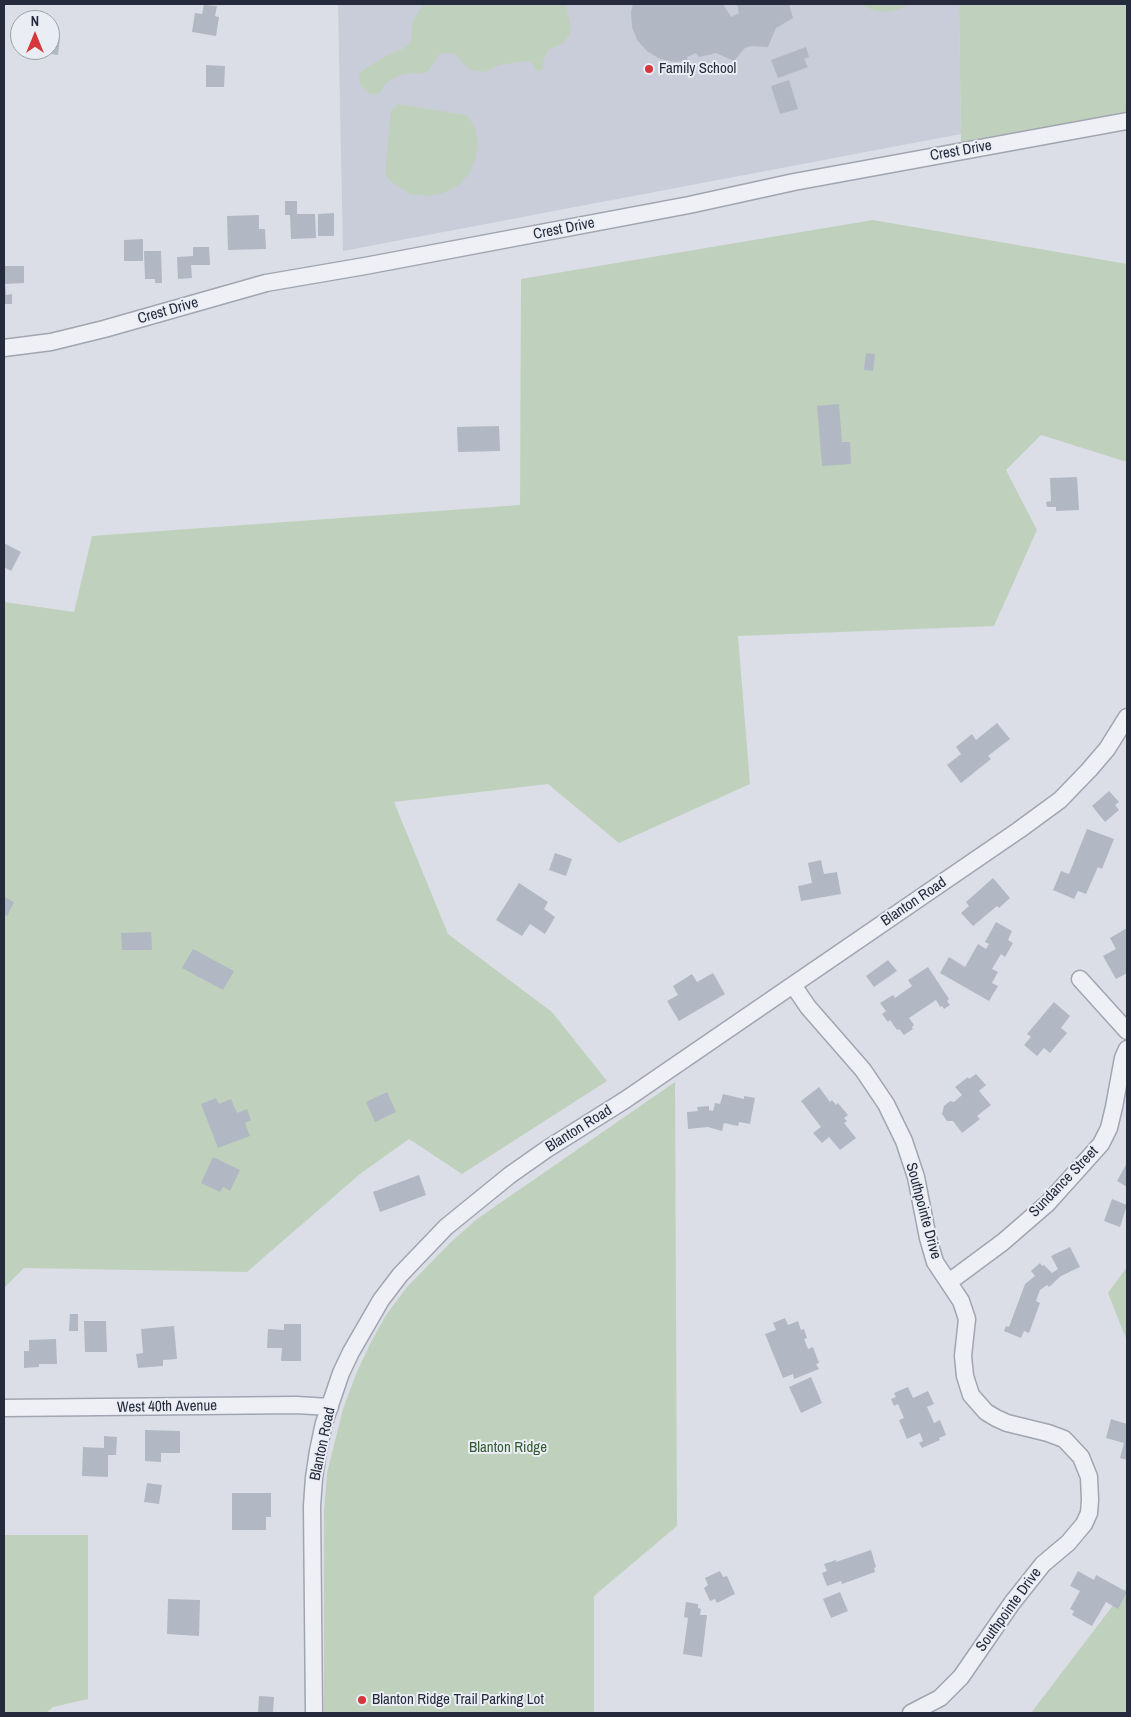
<!DOCTYPE html>
<html>
<head>
<meta charset="utf-8">
<style>
	body { margin:0 }
	#map { position:relative; width:1131px; height:1717px; overflow:hidden; background:#dbdee7; font-family:"Archivo Narrow",sans-serif }
	canvas { display:block }
	.frame { position:absolute; inset:0; border:5px solid #252b3d; pointer-events:none }
	.north { position:absolute; left:10px; top:10px; width:50px; height:50px; box-sizing:border-box; background:#eaeef4; border:1px solid #9ba0ab; border-radius:50%; rotate:0deg; font-size:14px; font-weight:700; line-height:20px; text-align:center; color:#252b3d }
	.north::after { content:''; display:block; margin:auto; width:18px; height:22px; background:#d5373d; clip-path:polygon(50% 0,100% 100%,50% 72%,0 100%) }
</style>
</head>
<body>
<div id="map">
<canvas width="1131" height="1717"></canvas>
<div class="frame"></div>
<div class="north">N</div>
</div>
<script>
const ctx = document.querySelector('canvas').getContext('2d');
ctx.lineJoin = 'round';
function fill(path, color) { ctx.fillStyle = color; ctx.fill(path, 'evenodd'); }
const toPath = rows => new Path2D(rows.map(r => 'M' + r).join(''));
function stroke(path, color, width, dash) { ctx.strokeStyle = color; ctx.lineWidth = width; ctx.lineCap = dash ? 'butt' : 'round'; ctx.setLineDash(dash || []); ctx.stroke(path); }
function label(font, color, halo, rows, align = 'center') {
  ctx.font = font + ' "Archivo Narrow",sans-serif'; ctx.lineWidth = 4; ctx.setLineDash([]); ctx.textBaseline = 'middle'; ctx.strokeStyle = halo; ctx.fillStyle = color; for (const [text, x, y, turn = 0] of rows) {
    ctx.save(); ctx.translate(x, y); ctx.rotate((+turn || 0) * Math.PI / 180); ctx.textAlign = isNaN(turn) ? turn : align; if (halo) ctx.strokeText(text, 0, 0); ctx.fillText(text, 0, 0); ctx.restore();
  }
}
fill(toPath([
	[338,4,959,4,961,134,343,251]
]), '#c9cdd9');
fill(toPath([
	[424,4,566,4,571,28,570,34,563,43,548,50,544,59,543,68,540,71,536,70,530,62,524,61,500,65,485,72,476,71,469,69,455,54,444,53,439,55,428,71,420,74,409,73,400,75,386,83,379,94,370,94,360,85,359,75,363,70,387,55,404,48,411,42,413,20],
	[860,4,909,4,903,8,889,12,875,11],
	[959,4,1127,4,1127,114,961,144],
	[398,104,466,115,474,125,478,141,476,157,470,172,459,185,444,193,427,196,411,194,395,185,385,175,391,110],
	[873,220,1127,264,1127,462,1041,435,1006,470,1037,530,994,626,738,636,750,784,619,843,548,784,394,802,448,934,552,1012,607,1081,462,1174,409,1139,360,1174,247,1272,24,1268,4,1288,4,602,74,612,92,536,520,505,521,279],
	[675,1082,677,1526,594,1596,594,1713,324,1713,324,1511,327,1473,343,1409,356,1374,371,1342,386,1315,407,1287,451,1242,477,1219],
	[1127,1267,1127,1341,1108,1293],
	[4,1535,88,1535,88,1699,53,1707,46,1713,4,1713],
	[1127,1587,1127,1713,1031,1713]
]), '#bfd1bc');
fill(toPath([
	[633,4,723,4,731,17,739,13,737,4,789,4,793,18,776,28,768,47,751,46,745,48,734,61,716,53,699,57,696,53,687,57,688,61,674,62,660,59,647,51,637,40,632,27,631,12],
	[204,5,217,6,215,16,219,17,216,36,192,32,195,13,202,14],
	[50,37,60,38,58,55,37,52,37,50,50,50],
	[806,47,809,57,804,59,808,67,778,78,771,60],
	[206,65,225,66,224,87,206,87],
	[789,80,798,109,780,114,771,86],
	[285,201,297,201,297,214,315,214,316,238,291,239,290,215,285,215],
	[334,213,334,236,318,236,318,214],
	[259,215,259,229,265,229,266,249,228,250,227,216],
	[143,239,143,261,124,261,124,240],
	[193,247,209,247,210,265,191,265,192,278,178,279,177,257,193,256],
	[144,251,161,251,162,283,155,283,155,279,145,279],
	[4,266,24,266,24,283,5,284,6,295,12,294,12,304,4,304],
	[866,353,875,354,873,371,864,370],
	[839,404,842,442,850,442,851,464,822,466,817,406],
	[499,426,500,451,458,452,457,427],
	[1077,477,1079,510,1056,511,1056,507,1047,507,1046,502,1051,501,1050,478],
	[4,543,21,552,11,571,4,567],
	[997,723,1010,739,988,756,991,759,961,783,947,765,961,754,956,747,972,734,976,740],
	[1109,791,1119,802,1115,805,1119,810,1105,822,1092,806],
	[1087,829,1114,839,1102,869,1098,867,1086,894,1078,891,1074,899,1053,890,1061,871,1069,874],
	[555,853,572,859,566,876,549,870],
	[821,860,824,874,837,872,841,894,801,901,798,886,812,883,808,863],
	[993,878,1010,898,999,908,997,906,973,926,961,913,969,906,966,902],
	[519,883,548,902,544,909,555,917,545,934,530,924,522,936,496,920],
	[4,897,14,902,7,916,4,915],
	[996,922,1012,931,1008,940,1013,943,1005,957,1001,954,992,969,998,972,992,983,998,986,989,1001,940,973,949,957,965,967,978,944,986,949,989,944,985,942],
	[1127,928,1127,973,1116,979,1103,956,1116,949,1110,938],
	[151,932,152,950,122,950,121,933],
	[193,949,234,971,223,990,182,968],
	[888,960,897,971,874,987,866,976],
	[928,967,949,999,947,1001,950,1005,944,1009,942,1006,940,1007,936,1000,909,1018,914,1025,912,1027,913,1029,904,1035,899,1029,897,1030,890,1020,888,1022,882,1014,886,1011,880,1003,893,995,895,998,912,986,908,980],
	[713,973,725,994,679,1021,667,1001,678,995,673,986,692,974,697,982],
	[1054,1002,1070,1016,1061,1028,1067,1033,1050,1053,1044,1048,1037,1056,1024,1045,1031,1037,1027,1034],
	[976,1074,986,1085,979,1091,991,1105,977,1116,980,1119,962,1133,953,1121,947,1121,942,1114,944,1106,950,1101,954,1102,962,1095,955,1087,968,1077,969,1079],
	[819,1087,830,1102,832,1100,836,1105,838,1103,848,1115,844,1118,847,1121,844,1123,856,1138,840,1150,829,1137,822,1143,813,1133,821,1127,801,1101],
	[387,1092,396,1112,375,1122,366,1102],
	[723,1094,744,1099,744,1096,755,1098,750,1124,739,1122,738,1126,724,1123,722,1131,708,1127,688,1129,687,1112,698,1111,697,1107,709,1106,709,1110,713,1111,715,1103,720,1104],
	[216,1098,219,1104,231,1099,237,1113,247,1109,251,1120,245,1123,250,1136,218,1148,201,1104],
	[213,1157,240,1170,230,1191,223,1187,220,1192,201,1183],
	[1127,1163,1127,1187,1117,1181],
	[419,1175,426,1195,380,1212,373,1192],
	[1112,1199,1127,1205,1120,1227,1104,1221],
	[1070,1247,1080,1267,1061,1276,1049,1287,1047,1285,1040,1290,1036,1301,1040,1303,1029,1333,1024,1331,1021,1338,1004,1331,1006,1326,1009,1327,1025,1284,1035,1276,1031,1271,1040,1263,1042,1266,1044,1265,1052,1273,1058,1269,1051,1256],
	[70,1314,78,1314,78,1331,69,1331],
	[785,1318,788,1325,798,1321,801,1330,804,1329,807,1338,804,1339,808,1349,813,1347,819,1363,816,1364,819,1369,794,1379,793,1374,783,1378,765,1334,776,1330,773,1323],
	[84,1321,106,1321,107,1352,85,1352],
	[284,1324,301,1324,301,1361,281,1361,282,1348,267,1348,268,1329,284,1330],
	[174,1326,177,1359,163,1360,163,1366,138,1368,136,1354,143,1353,141,1329],
	[56,1339,57,1364,39,1364,39,1367,24,1368,24,1351,29,1351,29,1340],
	[811,1377,822,1403,801,1413,789,1387],
	[908,1387,913,1398,928,1391,934,1404,927,1407,934,1423,940,1420,946,1435,939,1438,940,1440,922,1448,919,1443,923,1441,920,1433,907,1439,899,1420,904,1418,898,1404,894,1406,891,1399,896,1397,894,1393],
	[1111,1419,1127,1424,1127,1460,1120,1458,1124,1443,1106,1438],
	[145,1430,180,1431,180,1453,161,1453,161,1462,145,1461],
	[104,1436,117,1437,116,1455,108,1455,108,1477,82,1476,83,1447,104,1448],
	[147,1483,162,1485,159,1504,144,1502],
	[232,1493,271,1493,271,1517,266,1517,266,1530,232,1530],
	[871,1550,876,1567,874,1568,875,1572,842,1584,841,1581,827,1586,822,1573,827,1571,824,1564,836,1560,836,1562],
	[720,1571,723,1577,727,1576,735,1594,717,1603,715,1599,710,1601,704,1588,708,1585,705,1578],
	[1078,1571,1094,1580,1096,1575,1127,1592,1118,1609,1106,1602,1092,1626,1072,1615,1074,1611,1070,1609,1080,1591,1070,1586],
	[840,1592,848,1611,831,1618,823,1599],
	[168,1599,200,1600,199,1636,167,1634],
	[686,1602,698,1604,698,1608,701,1609,700,1615,707,1615,702,1657,683,1654,688,1618,684,1617],
	[259,1696,274,1697,273,1713,258,1713]
]), '#b2b7c4');
const minor = toPath([
	[4,348,51,342,104,329,266,283,365,266,689,205,794,182,1127,121],
	[1080,979,1127,1031],
	[793,985,808,1007,863,1070,886,1104,904,1141,916,1177,928,1238,935,1262,961,1301,967,1319,963,1356,965,1376,971,1395,986,1412,996,1418,1007,1423,1048,1433,1064,1439,1081,1457,1089,1477,1090,1500,1089,1513,1084,1524,1068,1543,1043,1564,1012,1603,961,1677,940,1698,911,1713],
	[949,1282,1003,1242,1048,1203,1101,1144,1109,1128,1114,1107,1123,1058,1127,1049],
	[4,1408,296,1405,330,1407],
	[314,1713,312,1506,314,1478,318,1451,324,1423,341,1373,351,1352,381,1300,400,1275,446,1227,510,1175,547,1149,625,1100,1019,830,1060,800,1089,770,1107,749,1127,717]
]);
stroke(minor, '#a1a5b1', 19);
stroke(minor, '#eef0f5', 16);
for (const [x, y, r, color] of [
	[649,69,5,"#d5373d"],
	[362,1700,5,"#d5373d"]
]) { const dot = new Path2D(); dot.arc(x, y, r, 0, 2 * Math.PI); ctx.fillStyle = color; ctx.fill(dot); stroke(dot, '#eaeef4', 2); }
label('15px', '#252b3d', '#eaeef4', [
	["Family School",659,69],
	["Blanton Ridge Trail Parking Lot",372,1700]
], 'left');
label('15px', '#252b3d', '#eaeef4', [
	["Crest Drive",961,151,-10],
	["Crest Drive",564,229,-11],
	["Crest Drive",168,311,-16],
	["Blanton Road",914,902,-34],
	["Blanton Road",579,1129,-32],
	["Sundance Street",1064,1182,-46],
	["Southpointe Drive",923,1211,75],
	["West 40th Avenue",167,1407,-1],
	["Blanton Road",323,1444,-78],
	["Southpointe Drive",1009,1610,-54]
]);
label('15px', '#345a31', '#eaeef4', [
	["Blanton Ridge",508,1448]
]);
</script>
</body>
</html>
